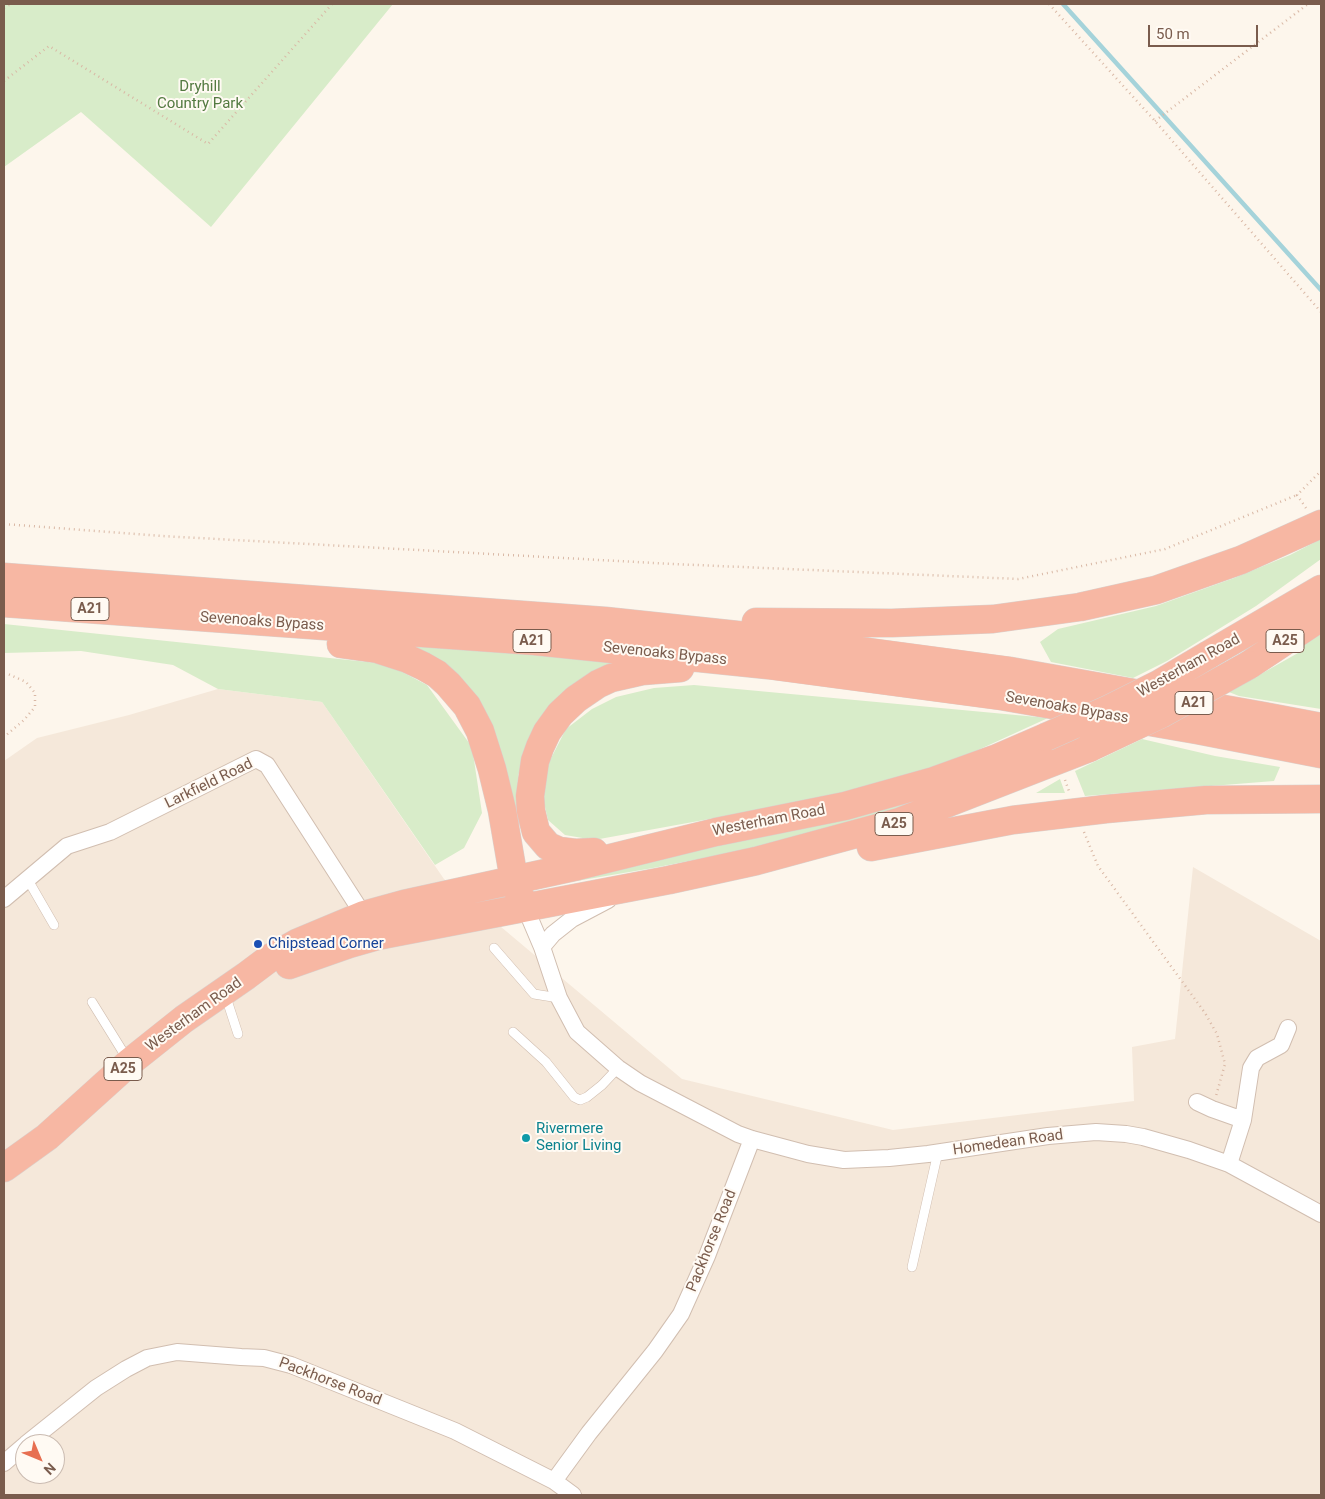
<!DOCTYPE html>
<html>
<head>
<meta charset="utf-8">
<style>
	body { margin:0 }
	#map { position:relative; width:1325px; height:1499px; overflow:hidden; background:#fdf6ec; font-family:Roboto,sans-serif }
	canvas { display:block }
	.frame { position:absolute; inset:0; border:5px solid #7a5c4d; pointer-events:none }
	.north { position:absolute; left:15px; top:1434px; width:50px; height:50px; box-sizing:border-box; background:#fffaf3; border:1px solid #cabbb1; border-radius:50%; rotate:135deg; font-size:14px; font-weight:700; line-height:20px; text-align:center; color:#7a5c4d }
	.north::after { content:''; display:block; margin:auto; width:18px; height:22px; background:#e76f51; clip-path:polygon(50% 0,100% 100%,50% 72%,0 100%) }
	.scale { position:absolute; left:1148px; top:25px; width:110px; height:22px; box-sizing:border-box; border:2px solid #7a5c4d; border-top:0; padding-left:6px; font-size:15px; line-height:18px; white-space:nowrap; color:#7a5c4d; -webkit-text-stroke:4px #fffaf3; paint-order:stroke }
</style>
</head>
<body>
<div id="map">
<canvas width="1325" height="1499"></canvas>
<div class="frame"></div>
<div class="north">N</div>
<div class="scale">50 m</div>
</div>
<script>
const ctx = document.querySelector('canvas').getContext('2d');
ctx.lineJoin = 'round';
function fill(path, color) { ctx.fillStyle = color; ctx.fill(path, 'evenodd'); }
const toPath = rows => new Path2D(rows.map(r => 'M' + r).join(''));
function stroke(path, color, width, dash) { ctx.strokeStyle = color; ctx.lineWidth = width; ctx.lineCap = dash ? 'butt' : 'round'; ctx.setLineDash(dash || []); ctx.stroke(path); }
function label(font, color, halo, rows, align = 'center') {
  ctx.font = font + ' Roboto,sans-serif'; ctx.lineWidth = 4; ctx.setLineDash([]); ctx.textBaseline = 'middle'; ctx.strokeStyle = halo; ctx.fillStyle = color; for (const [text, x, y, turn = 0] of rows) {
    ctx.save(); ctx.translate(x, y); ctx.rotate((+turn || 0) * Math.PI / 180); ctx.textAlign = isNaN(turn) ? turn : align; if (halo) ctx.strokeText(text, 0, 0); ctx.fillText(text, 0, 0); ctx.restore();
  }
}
fill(toPath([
	[218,689,322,702,444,879,682,1079,893,1130,1134,1101,1132,1047,1175,1039,1193,867,1321,941,1321,1495,4,1495,4,761,37,738,129,715],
	[25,1444,55,1444,55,1474,25,1474]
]), '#f5e8da');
fill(toPath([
	[4,4,393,4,211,227,81,112,4,167],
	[1321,539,1321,559,1256,606,1167,661,1133,678,1051,662,1040,642,1058,629,1156,606,1234,578,1290,555],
	[4,624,387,664,427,685,472,747,482,813,464,848,435,865,322,702,218,689,173,665,81,651,4,653],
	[1321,632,1321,709,1239,696,1229,692,1298,653,1295,647],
	[390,640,638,662,524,751,518,777,517,822,496,739],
	[694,685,1048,718,954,761,858,792,594,840,565,835,548,820,542,794,547,766,566,729,592,709,616,697,654,688],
	[1142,739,1215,756,1280,767,1274,781,1085,796,1075,771],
	[1060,779,1065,793,1036,793],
	[947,786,949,796,766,846,653,868,547,886]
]), '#d8ecc9');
stroke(toPath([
	[1063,4,1321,290]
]), '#a5d3da', 4.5);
const lane = toPath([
	[28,880,54,925],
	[494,948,534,994,559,998],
	[225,994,238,1034],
	[92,1002,128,1060],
	[513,1032,546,1062,574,1097,580,1100,587,1097,602,1085,618,1068],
	[912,1267,938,1152]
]);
const street = toPath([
	[4,899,67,846,110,832,256,759,267,765,368,922],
	[525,907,542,947,559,998,577,1032,618,1068,640,1083,738,1134,752,1139,808,1154,844,1160,889,1158,928,1154,1048,1136,1096,1132,1126,1134,1143,1137,1189,1150,1229,1164,1321,1214],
	[542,947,553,934,572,919,608,900],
	[1197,1102,1212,1109,1243,1120],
	[1229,1164,1243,1120,1251,1068,1257,1058,1281,1045,1288,1028],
	[26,1444,96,1388,126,1369,147,1358,177,1352,241,1357,264,1358,291,1365,455,1431,554,1481,589,1433,655,1351,681,1314,707,1256,752,1139],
	[4,1463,25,1445],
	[554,1481,573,1495]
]);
const highway = toPath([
	[4,577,605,621,756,637,1010,671,1263,716,1321,727],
	[4,603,534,641,768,665,1001,696,1197,730,1321,754],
	[756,622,892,623,993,619,1080,607,1156,590,1241,560,1321,524],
	[341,644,377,649,408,659,423,666,437,674,448,684,467,706,480,731,492,769,502,810,514,880,520,896],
	[1208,655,1321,589],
	[1249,665,1321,617],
	[871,847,1013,820,1106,809,1206,800,1321,799],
	[594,852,575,853,559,851,548,846,536,832,531,811,530,796,535,761,540,747,547,732,560,714,576,699,598,684,611,678,642,671,680,668],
	[289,965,349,944,377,936,669,880,756,861,863,832,899,822,1089,748],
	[4,1168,47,1137,130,1062,184,1019,246,976,270,958,297,943,364,915,404,904,578,866,716,832,845,806,934,781,995,759,1046,737]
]);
stroke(lane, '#d1beb0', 10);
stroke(street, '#d1beb0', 18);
stroke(highway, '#dad1cd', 29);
stroke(toPath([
	[1049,4,1155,121,1321,312],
	[4,8,11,4],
	[4,81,49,46,208,144,332,4],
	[1155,121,1308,4],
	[1306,508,1297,495,1321,471],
	[4,524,162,536,673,564,1018,579,1165,549,1297,495],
	[4,674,8,674,26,682,35,693,35,707,24,720,4,737],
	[1065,780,1070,794],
	[1084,832,1098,866,1205,1013,1217,1034,1225,1064,1216,1096]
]), '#d9b8a5', 2.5, [1, 4]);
stroke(lane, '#fff', 9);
stroke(street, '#fff', 16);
stroke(highway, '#f7b7a3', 28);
const highwayBridge = toPath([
	[1046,737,1109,709,1159,684,1208,655],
	[1089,748,1161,714,1249,665]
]);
stroke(highwayBridge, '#dad1cd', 29, []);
stroke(highwayBridge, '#f7b7a3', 28);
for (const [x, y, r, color] of [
	[258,944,5,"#1a4fb4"],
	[526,1138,5,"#0f9aa8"]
]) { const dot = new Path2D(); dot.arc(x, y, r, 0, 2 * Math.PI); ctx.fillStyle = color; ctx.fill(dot); stroke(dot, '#fffaf3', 2); }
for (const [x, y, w] of [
	[90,609,38],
	[532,641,38],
	[1285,641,38],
	[1194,703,38],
	[894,824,38],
	[123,1069,38]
]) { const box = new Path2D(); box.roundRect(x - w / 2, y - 11.5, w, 23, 4); ctx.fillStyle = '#fffaf3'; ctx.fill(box); stroke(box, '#7a5c4d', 1); }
label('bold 14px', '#7a5c4d', null, [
	["A21",90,609],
	["A21",532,641],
	["A25",1285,641],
	["A21",1194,703],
	["A25",894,824],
	["A25",123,1069]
]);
label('15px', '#537a41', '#fffaf3', [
	["Dryhill",200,87],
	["Country Park",200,104]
]);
label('15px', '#7a5c4d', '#fffaf3', [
	["Sevenoaks Bypass",262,622,4],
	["Sevenoaks Bypass",665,654,6],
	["Westerham Road",1189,666,-29],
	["Sevenoaks Bypass",1067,708,10],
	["Larkfield Road",209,784,-26],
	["Westerham Road",769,821,-11],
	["Westerham Road",194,1015,-36],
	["Homedean Road",1008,1143,-8],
	["Packhorse Road",712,1241,-68],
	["Packhorse Road",330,1382,21]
]);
label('15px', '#164399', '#fffaf3', [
	["Chipstead Corner",268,944]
], 'left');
label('15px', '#0d838f', '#fffaf3', [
	["Rivermere",536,1129],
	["Senior Living",536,1146]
], 'left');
</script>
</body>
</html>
